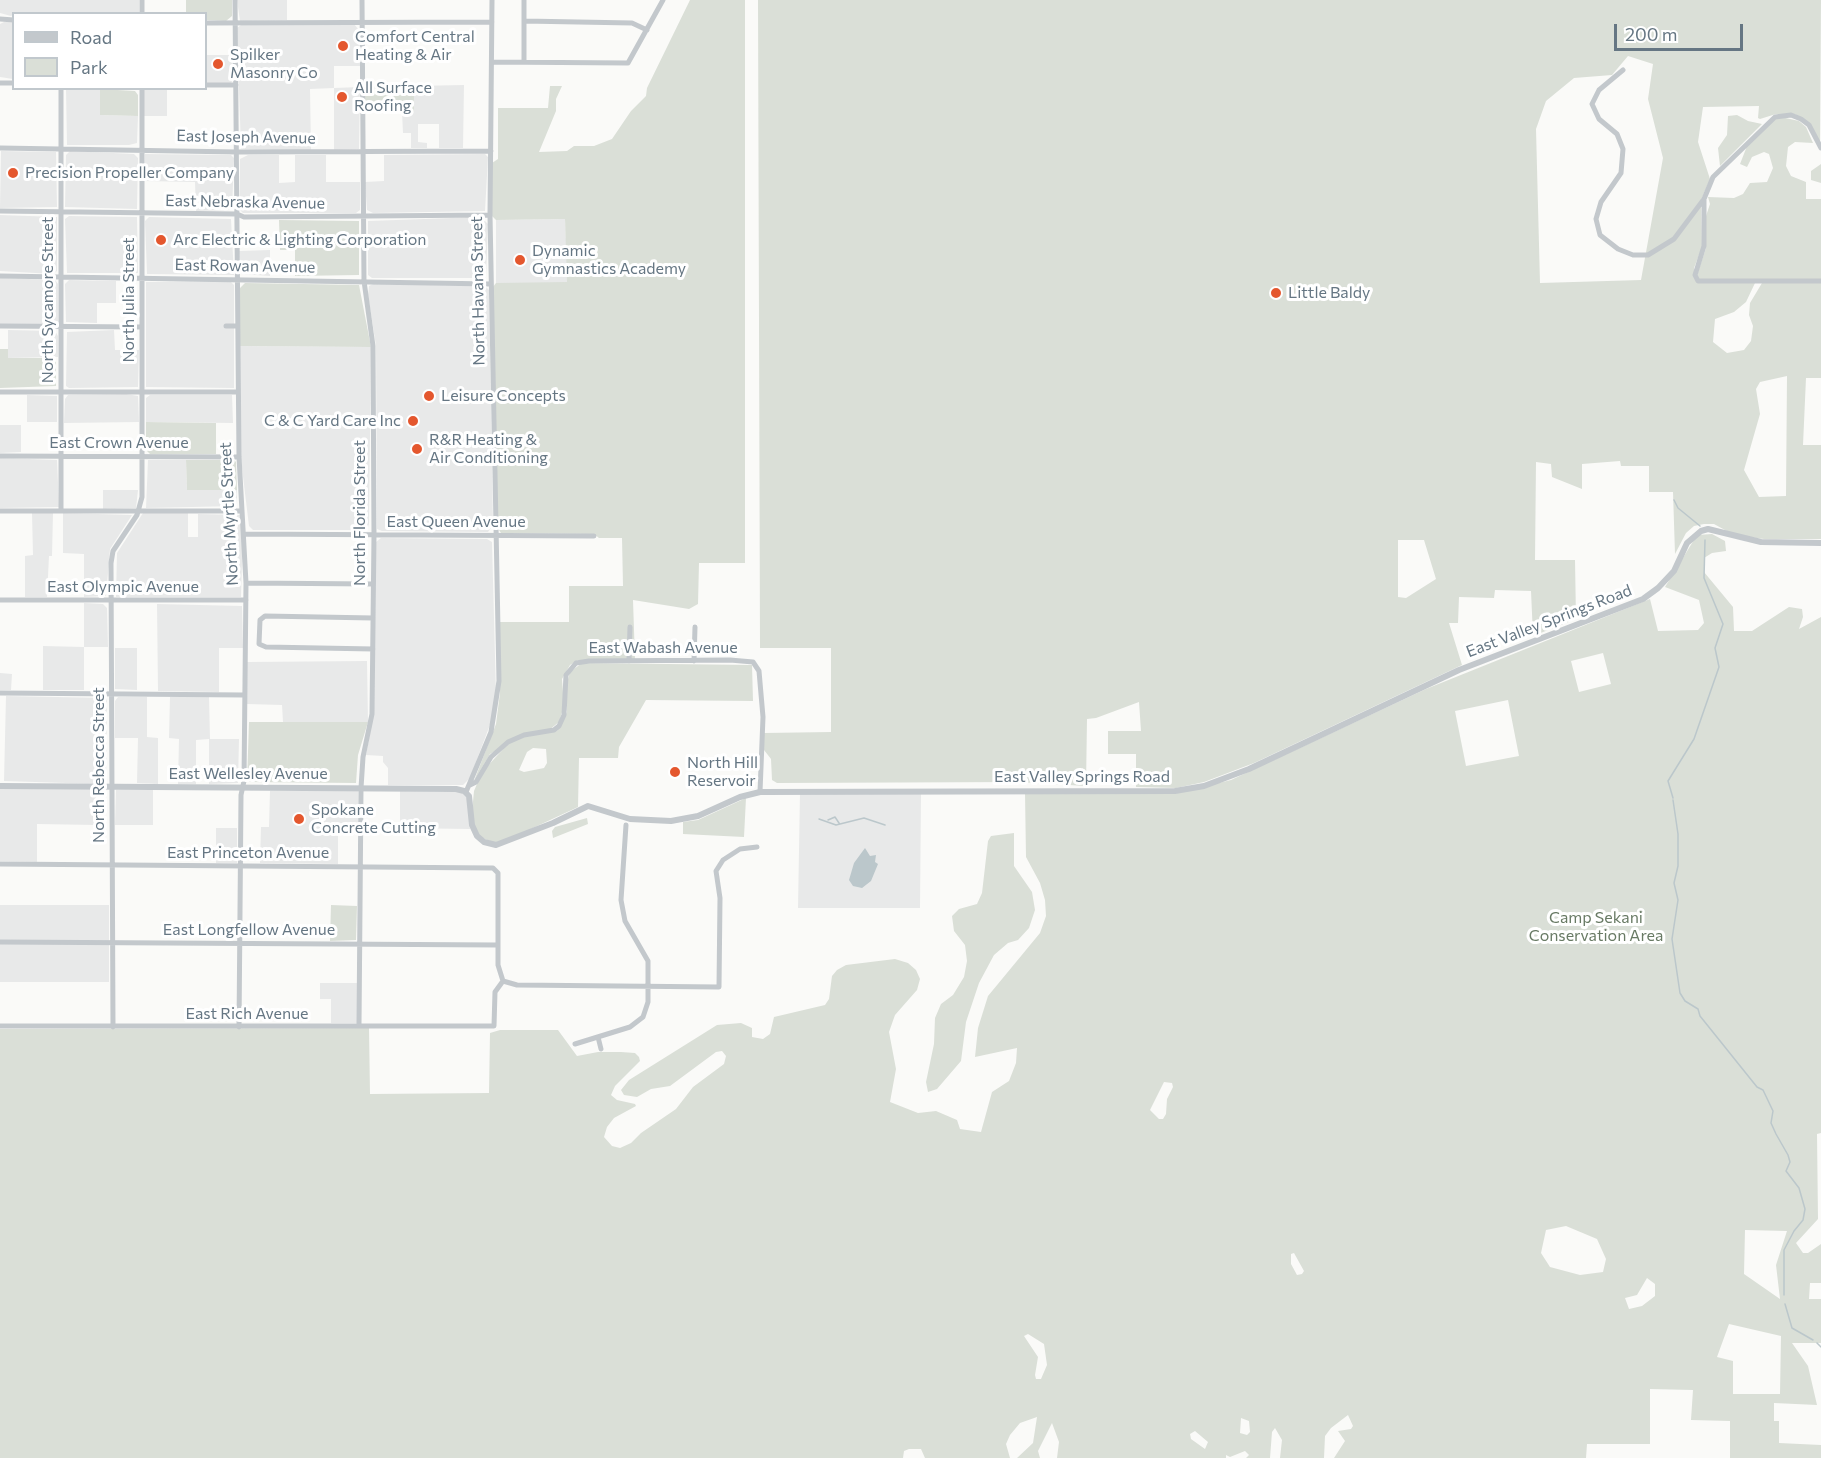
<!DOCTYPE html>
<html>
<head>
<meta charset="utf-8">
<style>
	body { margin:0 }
	#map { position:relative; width:1821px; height:1458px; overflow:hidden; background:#fafaf8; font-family:Commissioner,sans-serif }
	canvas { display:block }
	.legend { position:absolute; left:12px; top:12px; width:195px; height:78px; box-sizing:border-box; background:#fff; border:2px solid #c1c8cd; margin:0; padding:8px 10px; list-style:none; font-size:18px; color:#657683 }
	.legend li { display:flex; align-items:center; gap:12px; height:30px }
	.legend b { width:30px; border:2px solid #c1c8cd }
	.scale { position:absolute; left:1614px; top:24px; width:129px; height:27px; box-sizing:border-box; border:3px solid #657683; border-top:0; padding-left:8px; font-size:18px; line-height:21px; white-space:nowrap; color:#657683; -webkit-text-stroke:4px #fff; paint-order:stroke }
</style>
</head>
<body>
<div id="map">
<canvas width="1821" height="1458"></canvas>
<ul class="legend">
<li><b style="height:8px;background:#c3c8cc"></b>Road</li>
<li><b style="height:16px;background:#dadfd7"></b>Park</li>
</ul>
<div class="scale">200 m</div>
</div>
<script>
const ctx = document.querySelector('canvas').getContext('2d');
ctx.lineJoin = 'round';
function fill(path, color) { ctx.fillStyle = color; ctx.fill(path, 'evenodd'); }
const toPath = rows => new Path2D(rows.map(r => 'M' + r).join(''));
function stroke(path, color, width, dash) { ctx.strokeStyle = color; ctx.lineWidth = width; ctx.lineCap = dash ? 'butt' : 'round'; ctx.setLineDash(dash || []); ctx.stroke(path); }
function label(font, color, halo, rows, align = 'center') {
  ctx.font = font + ' Commissioner,sans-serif'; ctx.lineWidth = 6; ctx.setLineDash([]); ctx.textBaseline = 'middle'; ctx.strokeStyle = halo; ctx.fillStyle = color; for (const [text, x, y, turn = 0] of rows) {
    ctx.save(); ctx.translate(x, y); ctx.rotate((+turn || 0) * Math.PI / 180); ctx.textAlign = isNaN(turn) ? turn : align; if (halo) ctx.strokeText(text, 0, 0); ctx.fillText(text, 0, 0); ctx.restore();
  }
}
fill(toPath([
	[0,0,139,0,139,13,14,14,11,16,0,13],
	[237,0,287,0,287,20,240,21],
	[4,22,13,22,13,79,0,77,0,24],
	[354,24,359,30,360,66,334,66,334,88,360,87,359,149,334,150,334,88,310,89,311,151,241,149,237,28,241,25],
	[206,25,206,55,233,55,234,77,231,83,206,83],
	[464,85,463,148,439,148,439,124,418,124,418,142,427,143,427,148,411,148,411,133,403,133,402,112,414,112,414,86],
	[66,89,100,89,100,115,138,116,137,143,129,145,67,145],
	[144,89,167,89,167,116,143,116],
	[1,151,56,152,57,207,0,208],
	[70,151,134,154,138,158,137,209,65,207,66,155],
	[145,154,231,155,234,158,232,210,196,211,195,182,144,181],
	[485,154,488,157,485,211,373,213,367,210,365,182,384,181,384,155],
	[248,155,279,155,279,183,295,182,295,155,326,155,326,182,360,182,360,210,356,213,243,213,240,210,240,159],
	[0,215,57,217,57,271,53,274,0,271],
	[69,216,137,217,138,273,67,273,65,219],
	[149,217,231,219,234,275,147,274,145,221],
	[481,217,488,224,486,278,372,278,368,275,368,221],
	[565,219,568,283,496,283,496,220],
	[270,250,270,276,242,274,239,251],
	[0,278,55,280,58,284,58,321,54,324,0,324],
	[69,280,116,281,116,303,97,303,97,323,66,322,65,284],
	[230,281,234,285,234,388,146,387,146,282],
	[373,284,485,286,489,290,493,525,488,532,382,531,377,529,376,346,368,295,369,286],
	[8,330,55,331,58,336,58,357,8,358],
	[114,330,115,350,139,350,138,387,69,388,66,386,67,332],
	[240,346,371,347,369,524,367,530,253,530,249,526,241,460],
	[126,394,138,396,139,422,64,423,65,399,68,395],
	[27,395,57,396,57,422,27,422],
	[150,395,232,395,233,423,146,422,146,398],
	[0,425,21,425,21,452,0,453],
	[0,458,57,460,59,507,0,508],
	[148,460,186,460,187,490,237,490,237,506,146,508],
	[103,490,138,490,136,508,103,509],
	[32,513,53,513,52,556,49,556,47,597,25,597,25,556,33,555],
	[63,513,132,515,110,549,106,596,84,597,84,554,63,553],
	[143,513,188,513,188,537,198,537,198,514,240,515,243,529,241,597,116,597,117,553],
	[381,538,487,539,492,542,496,695,491,722,470,778,463,785,388,785,388,768,383,762,383,756,366,755,374,711,376,542],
	[84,603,103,604,107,608,108,647,84,647,84,690,43,690,43,646,84,647],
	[157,604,242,606,243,648,219,648,219,692,158,691],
	[115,648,137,648,137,690,115,689],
	[367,661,368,722,283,722,282,705,247,704,247,662],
	[0,673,12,674,11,690,0,690],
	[6,696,107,698,106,781,98,784,4,781],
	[118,697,147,697,147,737,158,738,158,784,137,783,138,738,115,738,115,701],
	[170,697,209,697,210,739,239,739,238,783,209,784,209,739,196,740,196,784,178,784,179,739,169,738],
	[0,788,96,789,96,825,37,824,37,862,0,861],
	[116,790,153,790,153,825,115,825],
	[270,791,358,791,358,829,338,829,338,864,260,863,261,827,269,827],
	[400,791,461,792,468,799,470,829,400,828],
	[800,793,921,793,920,908,798,908],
	[216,828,237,828,237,863,216,863],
	[0,905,109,905,109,982,0,982],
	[320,983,357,983,357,1023,331,1023,331,999,320,999]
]), '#e8e9e9');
fill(toPath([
	[186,0,232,0,232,16,226,21,206,20,206,14,186,14],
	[690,0,745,0,745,563,699,563,698,604,689,609,633,600,635,660,578,660,570,665,562,679,564,706,559,722,549,730,528,733,490,754,474,781,496,724,500,693,500,622,569,622,569,586,623,586,622,538,599,538,594,534,501,533,497,527,493,287,496,283,567,282,565,219,496,220,492,216,492,163,498,159,498,108,548,108,550,86,562,86,556,99,556,111,539,152,567,151,574,146,594,146,612,139,631,111,646,96,647,88],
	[758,0,1821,0,1820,143,1808,124,1795,114,1776,114,1760,119,1758,118,1759,106,1703,107,1698,142,1710,179,1701,200,1702,247,1694,268,1697,282,1755,283,1746,302,1734,312,1715,319,1713,342,1727,353,1744,350,1751,341,1753,326,1749,315,1750,303,1762,283,1821,283,1821,378,1806,378,1803,445,1821,445,1821,539,1764,539,1734,535,1714,524,1704,524,1694,526,1686,533,1675,554,1673,492,1649,492,1649,466,1621,466,1620,461,1582,464,1582,489,1552,477,1551,464,1536,462,1535,560,1575,560,1576,619,1533,636,1531,591,1495,590,1494,598,1459,597,1458,623,1449,623,1462,665,1254,763,1204,782,1176,788,1136,787,1136,754,1108,754,1108,731,1141,731,1139,702,1096,718,1087,719,1086,786,1018,782,777,783,772,780,771,759,764,750,764,733,831,732,831,648,760,648],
	[1628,56,1653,64,1648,99,1663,158,1641,280,1540,283,1536,129,1546,101,1574,78,1612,75],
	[1787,376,1786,496,1759,497,1744,470,1760,414,1756,389,1760,382],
	[1398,540,1424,540,1436,579,1406,598,1398,597],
	[365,86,414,86,414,112,365,112],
	[100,89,135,91,138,95,138,116,100,115],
	[1737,115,1748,121,1762,124,1720,166,1718,148,1727,135,1728,116],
	[1781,117,1799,121,1806,127,1813,143,1795,142,1788,147,1786,166,1791,176,1806,182,1806,199,1821,199,1821,279,1700,280,1697,275,1706,248,1704,222,1710,204,1708,197,1734,198,1743,194,1750,183,1767,182,1773,168,1769,154,1764,152,1752,157,1747,167,1740,164,1749,141,1771,120],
	[1821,164,1821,183,1811,180,1811,171],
	[279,220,359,221,359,275,295,276,295,250,280,250],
	[245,283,359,285,371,347,240,346,240,288],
	[0,349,8,349,8,358,56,358,56,386,0,388],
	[146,422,216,423,216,454,150,454,146,450],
	[186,460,234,460,236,462,237,490,187,490],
	[1712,534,1725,541,1726,551,1712,553,1704,558,1704,572,1733,607,1734,631,1752,631,1789,607,1802,609,1803,617,1799,629,1821,617,1821,1133,1817,1134,1818,1219,1796,1243,1803,1253,1808,1253,1821,1244,1821,1283,1810,1283,1809,1299,1821,1299,1821,1343,1792,1343,1808,1366,1817,1405,1774,1403,1774,1421,1779,1421,1779,1443,1821,1445,1821,1458,1730,1458,1730,1421,1691,1420,1693,1390,1650,1389,1650,1444,1587,1444,1586,1458,1334,1458,1345,1441,1338,1431,1351,1429,1353,1426,1348,1415,1331,1428,1325,1436,1324,1458,1280,1458,1282,1440,1275,1428,1272,1432,1270,1458,1246,1458,1249,1455,1245,1451,1230,1457,1226,1455,1226,1458,1057,1458,1059,1442,1052,1423,1038,1451,1040,1458,1017,1458,1033,1443,1037,1417,1020,1423,1010,1435,1006,1444,1010,1458,925,1458,921,1449,909,1449,904,1451,903,1458,0,1458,0,1029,369,1028,370,1094,489,1093,490,1033,500,1030,558,1030,577,1056,598,1052,621,1052,635,1053,639,1057,640,1061,615,1086,611,1095,617,1100,635,1104,636,1106,614,1118,607,1127,604,1137,612,1146,620,1148,631,1143,641,1133,676,1109,693,1087,724,1064,726,1056,722,1051,716,1052,670,1086,651,1089,637,1097,624,1095,621,1090,629,1080,717,1025,741,1023,752,1028,752,1037,763,1039,770,1034,774,1017,825,1005,829,999,832,976,837,970,846,965,895,959,908,963,916,970,920,979,917,990,895,1015,889,1032,896,1069,890,1102,918,1113,936,1111,957,1120,960,1129,981,1132,992,1092,1009,1081,1016,1063,1017,1048,975,1057,978,1028,988,996,1040,933,1046,916,1045,900,1040,883,1026,857,1025,793,1173,794,1231,780,1426,689,1650,599,1658,631,1698,630,1704,623,1699,600,1665,587,1697,535],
	[1603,653,1611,684,1579,692,1571,661],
	[1508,700,1519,756,1466,766,1455,711],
	[1164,1082,1172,1083,1173,1087,1167,1099,1166,1114,1163,1119,1159,1119,1150,1110],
	[1566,1226,1597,1239,1606,1259,1603,1272,1580,1275,1550,1267,1541,1253,1546,1230],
	[1745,1230,1787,1231,1776,1265,1780,1299,1744,1274],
	[1294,1253,1304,1271,1302,1274,1297,1275,1291,1264,1291,1254],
	[1647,1278,1655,1284,1655,1296,1642,1306,1629,1309,1625,1298,1637,1295],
	[1729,1324,1781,1336,1780,1394,1733,1394,1733,1361,1717,1357],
	[1028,1334,1044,1344,1047,1365,1041,1379,1036,1379,1035,1375,1038,1357,1024,1336],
	[1241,1418,1249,1421,1250,1432,1247,1435,1240,1433],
	[1195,1431,1208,1442,1205,1449,1191,1439,1190,1434],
	[582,663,752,665,753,701,646,700,619,747,618,758,579,758,578,807,505,841,495,843,480,837,474,826,472,812,474,791,482,772,507,745,519,738,557,731,567,712,566,686,570,672],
	[533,748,546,749,547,763,544,768,524,772,519,770,527,752],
	[249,722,368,722,358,755,356,783,247,782],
	[746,798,744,837,683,834,683,822,698,820],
	[587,818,588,824,553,838,552,831,555,827],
	[1014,833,1014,866,1032,892,1035,910,1029,928,1018,940,1008,943,994,955,979,983,966,1022,961,1061,937,1089,928,1092,926,1082,934,1044,935,1018,941,1004,953,995,964,977,967,961,965,945,954,931,952,916,959,909,977,904,982,893,988,841,991,836],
	[331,905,357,906,356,940,330,941]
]), '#dadfd7');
fill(toPath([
	[865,848,870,856,876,855,875,862,878,864,871,881,862,888,853,886,849,880,854,863]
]), '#bbc7cb');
stroke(toPath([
	[1674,500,1678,508,1700,526],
	[1673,798,1668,781,1694,739,1719,667,1715,648,1723,624,1704,578,1705,540],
	[1673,800,1678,834,1678,866,1674,883,1678,900,1672,939,1680,993,1685,1001,1698,1009,1700,1016,1757,1087,1763,1090,1773,1111,1771,1123,1776,1134,1788,1155,1790,1162,1786,1171,1799,1188,1805,1209,1803,1220,1794,1231,1784,1250,1784,1295],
	[819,819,836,825,864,818,885,825],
	[828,820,835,817,839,823],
	[1785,1304,1792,1328,1813,1340],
	[1817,1343,1821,1347]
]), '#bbc7cb', 1.5);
stroke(toPath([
	[142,0,142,14],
	[235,0,239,457,246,583,244,781,241,795,239,1027],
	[524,0,524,62],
	[0,19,14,20],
	[524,21,632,23,647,30],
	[206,23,492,22],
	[492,62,628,63,663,0],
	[1623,70,1599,90,1592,104,1599,119,1617,134,1623,149,1621,173,1601,202,1596,219,1600,235,1618,249,1633,255,1648,255,1674,239,1704,199,1713,177,1775,117,1791,115,1801,119,1809,125,1821,148],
	[0,83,14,83],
	[206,85,236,85],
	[61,88,61,511],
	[0,148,237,152,491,151],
	[1704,199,1704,246,1695,275,1698,281,1821,281],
	[0,211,237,214,244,217,490,215],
	[0,276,491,284],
	[0,326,142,327],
	[226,326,237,326],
	[0,392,238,392],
	[0,456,239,457],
	[0,511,242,511],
	[245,534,594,536],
	[246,583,373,584],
	[0,600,246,600],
	[373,618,265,616,260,620,259,644,266,647,373,649],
	[629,661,630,627],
	[694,661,695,627],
	[0,693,244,695],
	[470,785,476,782,491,757,508,742,524,735,554,730,559,726,564,715,566,675,576,663,589,661,730,660,753,662,759,671,763,717,760,792],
	[466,792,491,732,499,681,490,215,492,0],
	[0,864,493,868,498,873,498,965,503,981],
	[0,942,498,945],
	[503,981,517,985,719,987,720,898,716,871,723,860,740,849,757,847],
	[359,1025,361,788,363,757,372,714,374,535,373,346,364,281,362,0],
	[0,1026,494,1026,495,992,503,981],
	[113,1027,111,563,113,551,137,515,142,497,142,88],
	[598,1037,601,1049],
	[575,1044,630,1027,643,1017,648,1002,648,961,625,921,621,900,626,825]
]), '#c3c8cc', 5);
stroke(toPath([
	[0,786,456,789,464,791,469,796,472,825,477,836,484,842,496,845,553,823,588,806,630,819,671,821,698,816,740,797,760,792,1175,791,1204,786,1249,769,1459,670,1643,599,1658,588,1674,571,1687,543,1701,531,1708,529,1761,542,1821,543]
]), '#c3c8cc', 6);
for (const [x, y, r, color] of [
	[343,46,6,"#e4572e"],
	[218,64,6,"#e4572e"],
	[342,97,6,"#e4572e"],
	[13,173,6,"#e4572e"],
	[161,240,6,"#e4572e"],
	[520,260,6,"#e4572e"],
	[1276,293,6,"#e4572e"],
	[429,396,6,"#e4572e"],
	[413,421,6,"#e4572e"],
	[417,449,6,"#e4572e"],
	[675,772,6,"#e4572e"],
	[299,819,6,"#e4572e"]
]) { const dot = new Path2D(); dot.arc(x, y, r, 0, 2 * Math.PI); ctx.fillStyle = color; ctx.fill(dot); stroke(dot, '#fff', 2); }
label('16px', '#657683', '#fff', [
	["Comfort Central",355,37],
	["Heating & Air",355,55],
	["Spilker",230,55],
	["Masonry Co",230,73],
	["All Surface",354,88],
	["Roofing",354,106],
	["Precision Propeller Company",25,173],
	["Arc Electric & Lighting Corporation",173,240],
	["Dynamic",532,251],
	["Gymnastics Academy",532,269],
	["Little Baldy",1288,293],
	["Leisure Concepts",441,396],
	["C & C Yard Care Inc",401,421,"right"],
	["R&R Heating &",429,440],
	["Air Conditioning",429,458],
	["North Hill",687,763],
	["Reservoir",687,781],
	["Spokane",311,810],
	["Concrete Cutting",311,828]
], 'left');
label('16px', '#657683', '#fff', [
	["East Joseph Avenue",246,137,1],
	["East Nebraska Avenue",245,202,1],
	["East Rowan Avenue",245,266,1],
	["North Havana Street",478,291,-91],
	["North Sycamore Street",48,300,-90],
	["North Julia Street",129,300,-90],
	["East Crown Avenue",119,443],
	["North Florida Street",360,513,-90],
	["North Myrtle Street",229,514,-93],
	["East Queen Avenue",456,522],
	["East Olympic Avenue",123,587],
	["East Valley Springs Road",1549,621,-21],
	["East Wabash Avenue",663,648],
	["North Rebecca Street",99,765,-90],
	["East Wellesley Avenue",248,774],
	["East Valley Springs Road",1082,777],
	["East Princeton Avenue",248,853],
	["East Longfellow Avenue",249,930],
	["East Rich Avenue",247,1014]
]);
label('16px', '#687a64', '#fff', [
	["Camp Sekani",1596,918],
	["Conservation Area",1596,936]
]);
</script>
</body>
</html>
